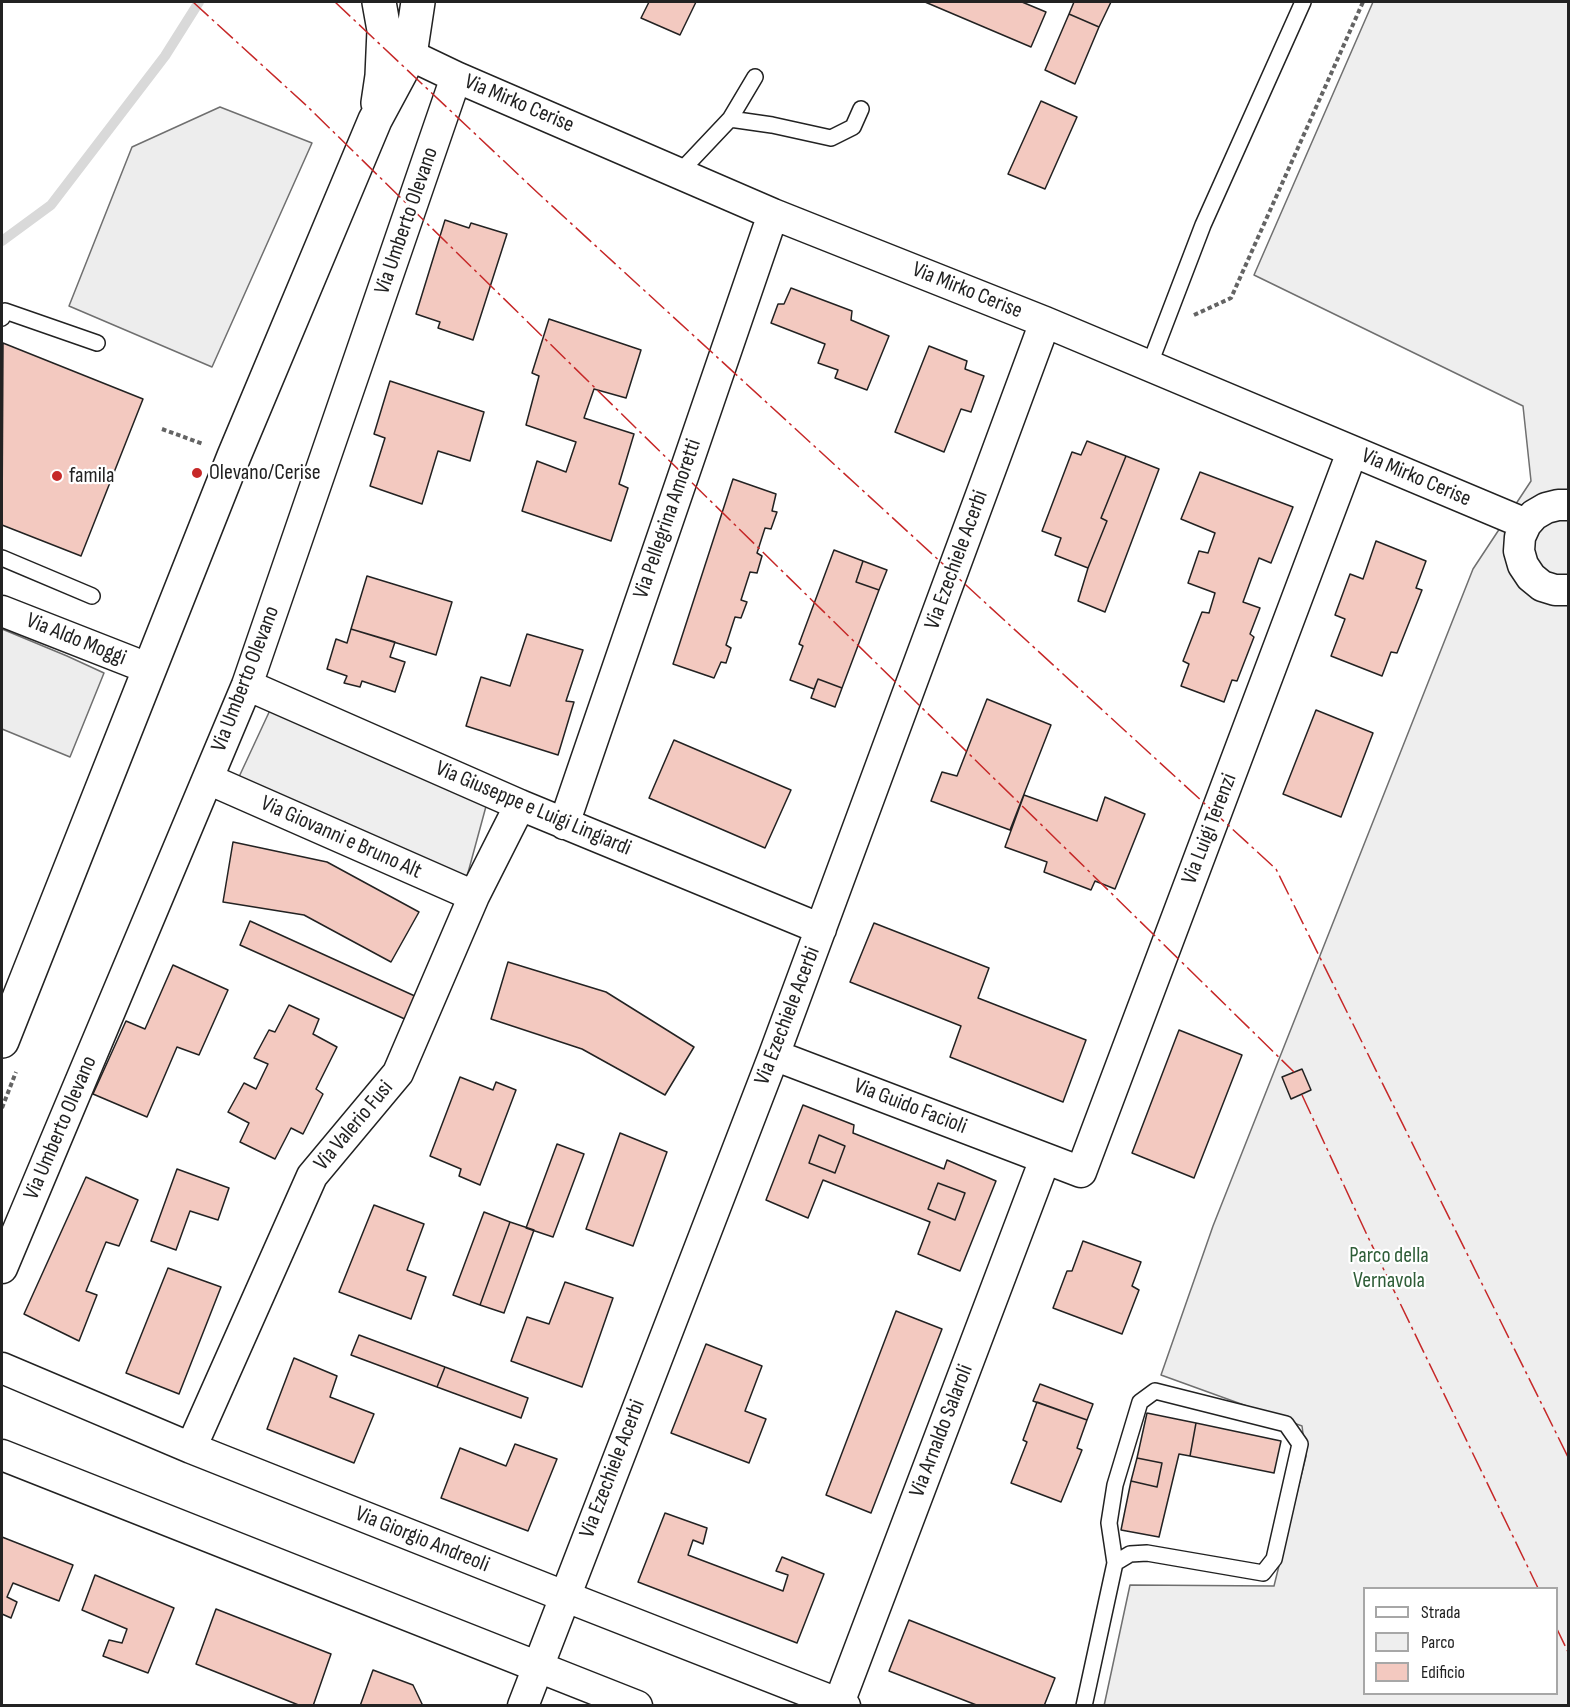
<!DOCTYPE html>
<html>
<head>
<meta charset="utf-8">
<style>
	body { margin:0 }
	#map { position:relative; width:1570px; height:1707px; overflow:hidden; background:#fff; font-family:"Sofia Sans Condensed",sans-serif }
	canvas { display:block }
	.frame { position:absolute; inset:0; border:3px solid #222; pointer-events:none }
	.legend { position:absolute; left:1363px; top:1587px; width:195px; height:108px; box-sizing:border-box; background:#fff; border:2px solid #a7a7a7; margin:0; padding:8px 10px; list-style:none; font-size:18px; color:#222 }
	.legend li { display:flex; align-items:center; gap:12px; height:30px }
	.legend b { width:30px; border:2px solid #a7a7a7 }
</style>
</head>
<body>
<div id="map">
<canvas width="1570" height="1707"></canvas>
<div class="frame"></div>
<ul class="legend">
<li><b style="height:8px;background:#fff"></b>Strada</li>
<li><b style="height:16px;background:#eee"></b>Parco</li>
<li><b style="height:16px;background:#f3c9c0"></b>Edificio</li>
</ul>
</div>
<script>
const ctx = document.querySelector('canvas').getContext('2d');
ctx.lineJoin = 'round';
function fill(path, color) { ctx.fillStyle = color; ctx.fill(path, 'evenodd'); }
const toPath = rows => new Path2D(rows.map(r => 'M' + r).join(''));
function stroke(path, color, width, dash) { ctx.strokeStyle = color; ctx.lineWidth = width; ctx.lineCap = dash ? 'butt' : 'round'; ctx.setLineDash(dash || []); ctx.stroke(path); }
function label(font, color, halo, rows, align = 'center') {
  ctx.font = font + ' "Sofia Sans Condensed",sans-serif'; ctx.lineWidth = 4.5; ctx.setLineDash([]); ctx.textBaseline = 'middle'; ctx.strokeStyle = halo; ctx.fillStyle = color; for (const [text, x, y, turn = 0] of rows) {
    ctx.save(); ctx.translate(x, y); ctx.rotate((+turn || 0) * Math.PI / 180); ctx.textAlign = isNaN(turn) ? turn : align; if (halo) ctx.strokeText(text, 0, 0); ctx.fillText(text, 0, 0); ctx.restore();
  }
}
const green = toPath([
	[1373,2,1568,2,1568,1705,1104,1706,1130,1585,1274,1586,1306,1456,1302,1426,1161,1375,1213,1226,1473,569,1531,481,1523,406,1254,275,1373,2],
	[1364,1588,1556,1588,1556,1694,1364,1694,1364,1588],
	[271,708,488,799,466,880,238,779,271,708]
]);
fill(green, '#eee');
stroke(green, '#6f6f6f', 1.5);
const parking = toPath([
	[220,107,312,143,212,367,69,306,132,147,220,107],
	[2,629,67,656,104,673,70,757,2,729,2,629]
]);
fill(parking, '#ededed');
stroke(parking, '#6f6f6f', 1.5);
stroke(toPath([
	[2,241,51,205,165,56,199,2]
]), '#d9d9d9', 10);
const building = toPath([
	[649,2,696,2,680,35,641,18,649,2],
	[925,2,1022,2,1046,12,1031,47,925,2],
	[1074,2,1111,2,1099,27,1069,14,1074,2],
	[1069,14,1099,27,1075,84,1045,70,1069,14],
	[1041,101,1077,117,1045,189,1008,174,1041,101],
	[445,220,469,228,471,223,507,234,473,340,438,328,440,322,416,314,445,220],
	[791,288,852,311,851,320,889,336,867,390,835,378,838,370,818,363,825,344,771,323,778,304,784,304,791,288],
	[549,319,641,350,626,398,594,389,584,418,634,434,619,484,628,488,611,541,522,511,537,461,566,472,576,442,526,425,539,376,532,373,549,319],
	[3,343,143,399,81,556,2,525,3,343],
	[929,346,967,361,965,369,984,376,971,412,961,409,944,452,895,432,929,346],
	[390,381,484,412,470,461,438,451,422,504,370,486,385,438,374,434,390,381],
	[1087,441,1126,456,1101,518,1107,521,1088,568,1055,555,1061,538,1042,531,1072,452,1081,455,1087,441],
	[1126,456,1159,469,1105,612,1078,601,1088,568,1107,521,1101,518,1126,456],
	[1200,472,1293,507,1271,563,1259,558,1243,602,1260,608,1250,634,1254,637,1237,681,1232,680,1224,702,1181,686,1189,664,1183,661,1202,612,1209,613,1215,593,1188,583,1199,551,1208,553,1215,533,1181,519,1200,472],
	[733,479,776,494,772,511,777,512,771,529,765,528,757,553,762,556,757,573,750,572,741,600,747,602,741,618,735,617,726,645,731,648,726,663,721,662,714,678,673,664,733,479],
	[1376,541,1426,561,1416,588,1422,590,1397,653,1391,652,1382,676,1331,656,1345,619,1335,615,1350,574,1363,579,1376,541],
	[834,550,863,561,856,582,879,590,842,688,818,679,814,689,790,680,803,646,799,644,834,550],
	[863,561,887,570,879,590,856,582,863,561],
	[367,576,452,602,436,655,351,629,367,576],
	[351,629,395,642,390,657,405,662,395,692,362,681,360,687,344,683,347,676,327,669,336,639,347,643,351,629],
	[527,634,583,650,566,701,574,702,558,755,466,726,481,677,510,686,527,634],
	[818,679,842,688,835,707,811,698,818,679],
	[987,699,1051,725,1010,830,931,801,942,772,957,776,987,699],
	[1316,710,1373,733,1341,817,1283,794,1316,710],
	[674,740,791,790,765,848,649,798,674,740],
	[1024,795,1097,821,1105,797,1145,814,1115,889,1095,881,1091,890,1044,872,1047,862,1005,847,1024,795],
	[233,842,327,862,419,912,391,962,304,915,223,902,233,842],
	[250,921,417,997,407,1020,240,945,250,921],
	[874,923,989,968,978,998,1086,1040,1063,1102,950,1057,961,1026,850,982,874,923],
	[508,962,606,992,694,1047,665,1095,582,1049,491,1019,508,962],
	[173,965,228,990,199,1055,177,1047,147,1117,93,1094,126,1021,145,1029,173,965],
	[289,1005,319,1019,313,1034,337,1047,316,1089,323,1094,303,1134,291,1128,275,1159,240,1142,249,1123,228,1112,244,1083,256,1089,268,1064,254,1058,269,1030,275,1032,289,1005],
	[1179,1030,1242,1055,1194,1178,1132,1153,1179,1030],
	[1302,1069,1311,1090,1291,1099,1282,1077,1302,1069],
	[460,1077,493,1090,496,1082,516,1090,480,1185,459,1176,461,1169,430,1156,460,1077],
	[803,1105,854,1125,853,1133,944,1169,947,1160,996,1181,960,1271,918,1254,930,1222,823,1180,808,1218,766,1200,803,1105],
	[819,1135,845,1146,835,1173,809,1163,819,1135],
	[938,1183,965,1193,955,1220,928,1209,938,1183],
	[620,1133,667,1152,633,1246,586,1229,620,1133],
	[819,1135,845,1146,835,1173,809,1163,819,1135],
	[557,1144,584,1154,553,1237,526,1228,557,1144],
	[177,1169,229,1188,218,1220,190,1211,176,1250,151,1241,177,1169],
	[86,1177,138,1200,119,1246,106,1242,86,1291,97,1295,79,1341,24,1314,86,1177],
	[938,1183,965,1193,955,1220,928,1209,938,1183],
	[374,1205,424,1224,407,1270,426,1277,411,1319,339,1292,374,1205],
	[484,1212,510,1222,480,1305,453,1295,484,1212],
	[510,1222,534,1230,504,1313,480,1305,510,1222],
	[1083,1241,1141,1262,1132,1286,1139,1290,1122,1334,1053,1308,1067,1271,1072,1271,1083,1241],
	[168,1268,221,1287,179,1394,126,1373,168,1268],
	[565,1282,613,1298,582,1387,511,1361,527,1317,549,1324,565,1282],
	[896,1311,942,1329,871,1513,826,1495,896,1311],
	[359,1335,445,1367,437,1387,351,1355,359,1335],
	[706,1344,762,1366,745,1411,766,1419,749,1463,671,1433,706,1344],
	[294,1358,337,1376,330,1397,374,1414,354,1463,267,1429,294,1358],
	[445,1367,528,1398,521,1418,437,1387,445,1367],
	[1040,1384,1093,1404,1087,1420,1033,1401,1040,1384],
	[1037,1402,1087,1420,1077,1448,1082,1450,1061,1502,1011,1483,1027,1442,1023,1440,1037,1402],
	[1147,1413,1196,1423,1190,1456,1179,1454,1159,1537,1121,1530,1131,1481,1157,1487,1162,1463,1137,1458,1147,1413],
	[1196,1423,1281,1441,1274,1473,1190,1456,1196,1423],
	[515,1444,557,1459,528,1531,441,1498,460,1448,506,1466,515,1444],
	[1137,1458,1162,1463,1157,1487,1131,1481,1137,1458],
	[665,1513,707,1528,703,1544,693,1540,688,1555,783,1591,788,1575,776,1571,782,1557,824,1574,797,1643,638,1582,665,1513],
	[2,1537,73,1565,59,1601,13,1583,7,1597,17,1602,11,1618,2,1614,2,1537],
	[95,1575,174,1608,148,1673,103,1656,109,1640,122,1643,127,1629,82,1610,95,1575],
	[216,1609,331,1654,313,1706,301,1706,196,1664,216,1609],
	[909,1620,1055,1678,1044,1706,979,1706,889,1671,909,1620],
	[373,1670,413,1685,423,1706,360,1706,373,1670]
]);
fill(building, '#f3c9c0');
stroke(building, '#222', 1.5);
const service = toPath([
	[730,119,772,125,831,138,853,127,861,109],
	[679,173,730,119,755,77],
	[2,318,5,311,97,343],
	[1149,366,1203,225,1303,2],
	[2,558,92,596],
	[1084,1706,1115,1563,1109,1523,1115,1485,1140,1402,1155,1391,1286,1424,1300,1444,1274,1559,1263,1573,1147,1553,1130,1554,1115,1563]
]);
const minor = toPath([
	[410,55,456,77,773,214,1045,322,1526,524],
	[1568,505,1558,505,1546,508,1534,515,1526,524,1520,537,1519,551,1523,565,1531,577,1542,586,1555,590,1568,590],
	[2,611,150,669],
	[247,685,520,805,821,929],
	[208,779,474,896],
	[564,824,773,214],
	[774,1055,1081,1172,1352,452],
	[2,1268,247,685,456,77],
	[2,1368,191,1448,564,1596,845,1706],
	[191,1448,312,1176,398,1073,474,896,520,805],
	[2,1455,637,1706],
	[839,1703,1045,1159],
	[523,1706,774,1055,1045,322]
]);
const tertiary = toPath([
	[378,103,382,76,384,30,379,2],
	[2,1041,234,456,375,120,410,55,418,2]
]);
stroke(service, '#222', 18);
stroke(minor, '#222', 33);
stroke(tertiary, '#222', 36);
stroke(toPath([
	[1194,315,1231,298,1363,2],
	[162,429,203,444],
	[2,1108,16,1072]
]), '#646464', 4, [4.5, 3]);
stroke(service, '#fff', 15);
stroke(minor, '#fff', 30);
stroke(tertiary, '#fff', 33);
stroke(toPath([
	[193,2,308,107,1294,1072],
	[335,2,539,194,1276,869,1568,1457],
	[1302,1095,1367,1235,1538,1588],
	[1556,1627,1568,1652]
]), '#c62828', 1.5, [21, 4.5, 3, 4.5]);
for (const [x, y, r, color] of [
	[197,473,6,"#c62828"],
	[57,476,6,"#c62828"]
]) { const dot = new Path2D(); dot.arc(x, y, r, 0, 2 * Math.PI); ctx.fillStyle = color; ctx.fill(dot); stroke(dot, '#fff', 2); }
label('22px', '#222', '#fff', [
	["Via Mirko Cerise",519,104,23],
	["Via Umberto Olevano",407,221,-71],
	["Via Mirko Cerise",967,291,22],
	["Via Mirko Cerise",1416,478,23],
	["Via Pellegrina Amoretti",668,519,-71],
	["Via Ezechiele Acerbi",957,560,-70],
	["Via Aldo Moggi",76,640,22],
	["Via Umberto Olevano",246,679,-69],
	["Via Giuseppe e Luigi Lingiardi",533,809,23],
	["Via Luigi Terenzi",1210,829,-69],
	["Via Giovanni e Bruno Alt",341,838,24],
	["Via Ezechiele Acerbi",788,1016,-69],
	["Via Guido Facioli",910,1107,21],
	["Via Valerio Fusi",354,1126,-50],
	["Via Umberto Olevano",61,1128,-67],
	["Via Arnaldo Salaroli",942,1431,-69],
	["Via Ezechiele Acerbi",613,1469,-69],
	["Via Giorgio Andreoli",422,1540,22]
]);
label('22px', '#222', '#fff', [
	["Olevano/Cerise",209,473],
	["famila",69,476]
], 'left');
label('22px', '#2f5e38', '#fff', [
	["Parco della",1389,1256],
	["Vernavola",1389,1281]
]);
</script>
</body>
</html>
